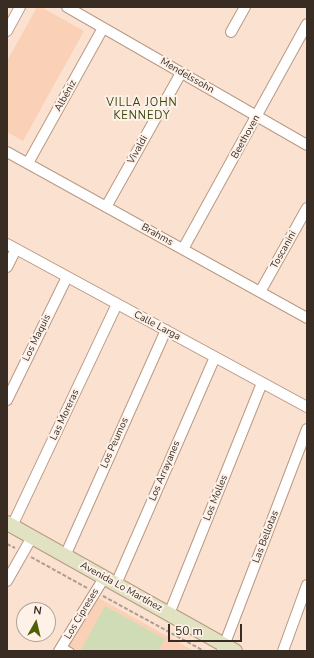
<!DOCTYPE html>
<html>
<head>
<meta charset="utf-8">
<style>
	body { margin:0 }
	#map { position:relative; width:314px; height:658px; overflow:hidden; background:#fbe1cf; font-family:"Nunito Sans",sans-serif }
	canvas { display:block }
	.frame { position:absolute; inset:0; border:8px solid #382c23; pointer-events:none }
	.north { position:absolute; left:16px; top:602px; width:40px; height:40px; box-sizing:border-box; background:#fef1e8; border:1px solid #afa299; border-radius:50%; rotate:8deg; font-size:11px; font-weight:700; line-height:16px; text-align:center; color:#382c23 }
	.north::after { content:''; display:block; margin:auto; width:14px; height:18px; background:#4d6006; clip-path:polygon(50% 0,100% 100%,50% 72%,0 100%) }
	.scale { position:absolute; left:168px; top:624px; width:74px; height:18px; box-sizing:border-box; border:2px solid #382c23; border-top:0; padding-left:5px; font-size:12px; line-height:14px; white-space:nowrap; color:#382c23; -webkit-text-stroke:3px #fef1e8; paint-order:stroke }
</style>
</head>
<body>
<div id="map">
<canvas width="314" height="658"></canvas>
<div class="frame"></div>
<div class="north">N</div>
<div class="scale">50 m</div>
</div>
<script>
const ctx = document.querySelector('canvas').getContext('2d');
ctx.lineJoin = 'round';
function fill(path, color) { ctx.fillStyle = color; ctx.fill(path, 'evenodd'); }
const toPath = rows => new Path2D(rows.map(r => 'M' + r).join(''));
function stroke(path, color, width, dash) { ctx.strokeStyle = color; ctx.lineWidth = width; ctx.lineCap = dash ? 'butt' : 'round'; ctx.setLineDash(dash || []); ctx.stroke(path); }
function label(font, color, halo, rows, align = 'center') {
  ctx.font = font + ' "Nunito Sans",sans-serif'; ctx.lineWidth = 4; ctx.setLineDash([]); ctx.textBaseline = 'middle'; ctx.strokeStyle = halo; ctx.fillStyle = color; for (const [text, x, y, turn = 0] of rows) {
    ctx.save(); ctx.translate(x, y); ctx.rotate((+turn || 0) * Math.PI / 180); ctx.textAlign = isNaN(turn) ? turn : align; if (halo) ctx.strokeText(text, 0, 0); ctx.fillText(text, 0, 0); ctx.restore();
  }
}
fill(toPath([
	[37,7,41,7,84,31,23,141,7,132,7,61],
	[97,597,194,651,66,651]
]), '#fad1b7');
fill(toPath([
	[105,606,165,639,158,651,81,650]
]), '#cfdcb6');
const lane = toPath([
	[63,646,71,651]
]);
const street = toPath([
	[67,7,307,145],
	[7,31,20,7],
	[231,32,245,7],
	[7,152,307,318],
	[28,163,103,28],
	[106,207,181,73],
	[7,244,307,407],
	[183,249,307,24],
	[7,267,16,249],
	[260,292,307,208],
	[7,400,67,277],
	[12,526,117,304],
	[65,556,166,330],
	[7,581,32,537],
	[116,584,215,357],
	[169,614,262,383],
	[59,651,104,578],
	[222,651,307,429],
	[283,651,307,585]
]);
const secondary = toPath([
	[7,523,235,651]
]);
stroke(lane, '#b99985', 7);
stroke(street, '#b99985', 12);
stroke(secondary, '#b99985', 16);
stroke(toPath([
	[7,544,15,548],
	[31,557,87,588],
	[103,596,204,651]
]), '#b09c8d', 2, [4, 2]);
stroke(lane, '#fff', 5);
stroke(street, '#fff', 10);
stroke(secondary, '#e0e2c2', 14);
label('10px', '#382c23', '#fef1e8', [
	["Mendelssohn",187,76,30],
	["Albéniz",66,96,-61],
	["Beethoven",246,137,-61],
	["Vivaldi",138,150,-61],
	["Brahms",157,235,29],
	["Toscanini",284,250,-61],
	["Calle Larga",157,326,28],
	["Los Maquis",37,338,-64],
	["Las Moreras",65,415,-65],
	["Los Peumos",115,443,-66],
	["Los Arrayanes",165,471,-67],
	["Los Molles",216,498,-68],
	["Las Bellotas",266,537,-69],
	["Avenida Lo Martínez",121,587,29],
	["Los Cipreses",82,614,-59]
]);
ctx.letterSpacing = '1px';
label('11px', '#37440b', '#fef1e8', [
	["VILLA JOHN",142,103],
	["KENNEDY",142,116]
]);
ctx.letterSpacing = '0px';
</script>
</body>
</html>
